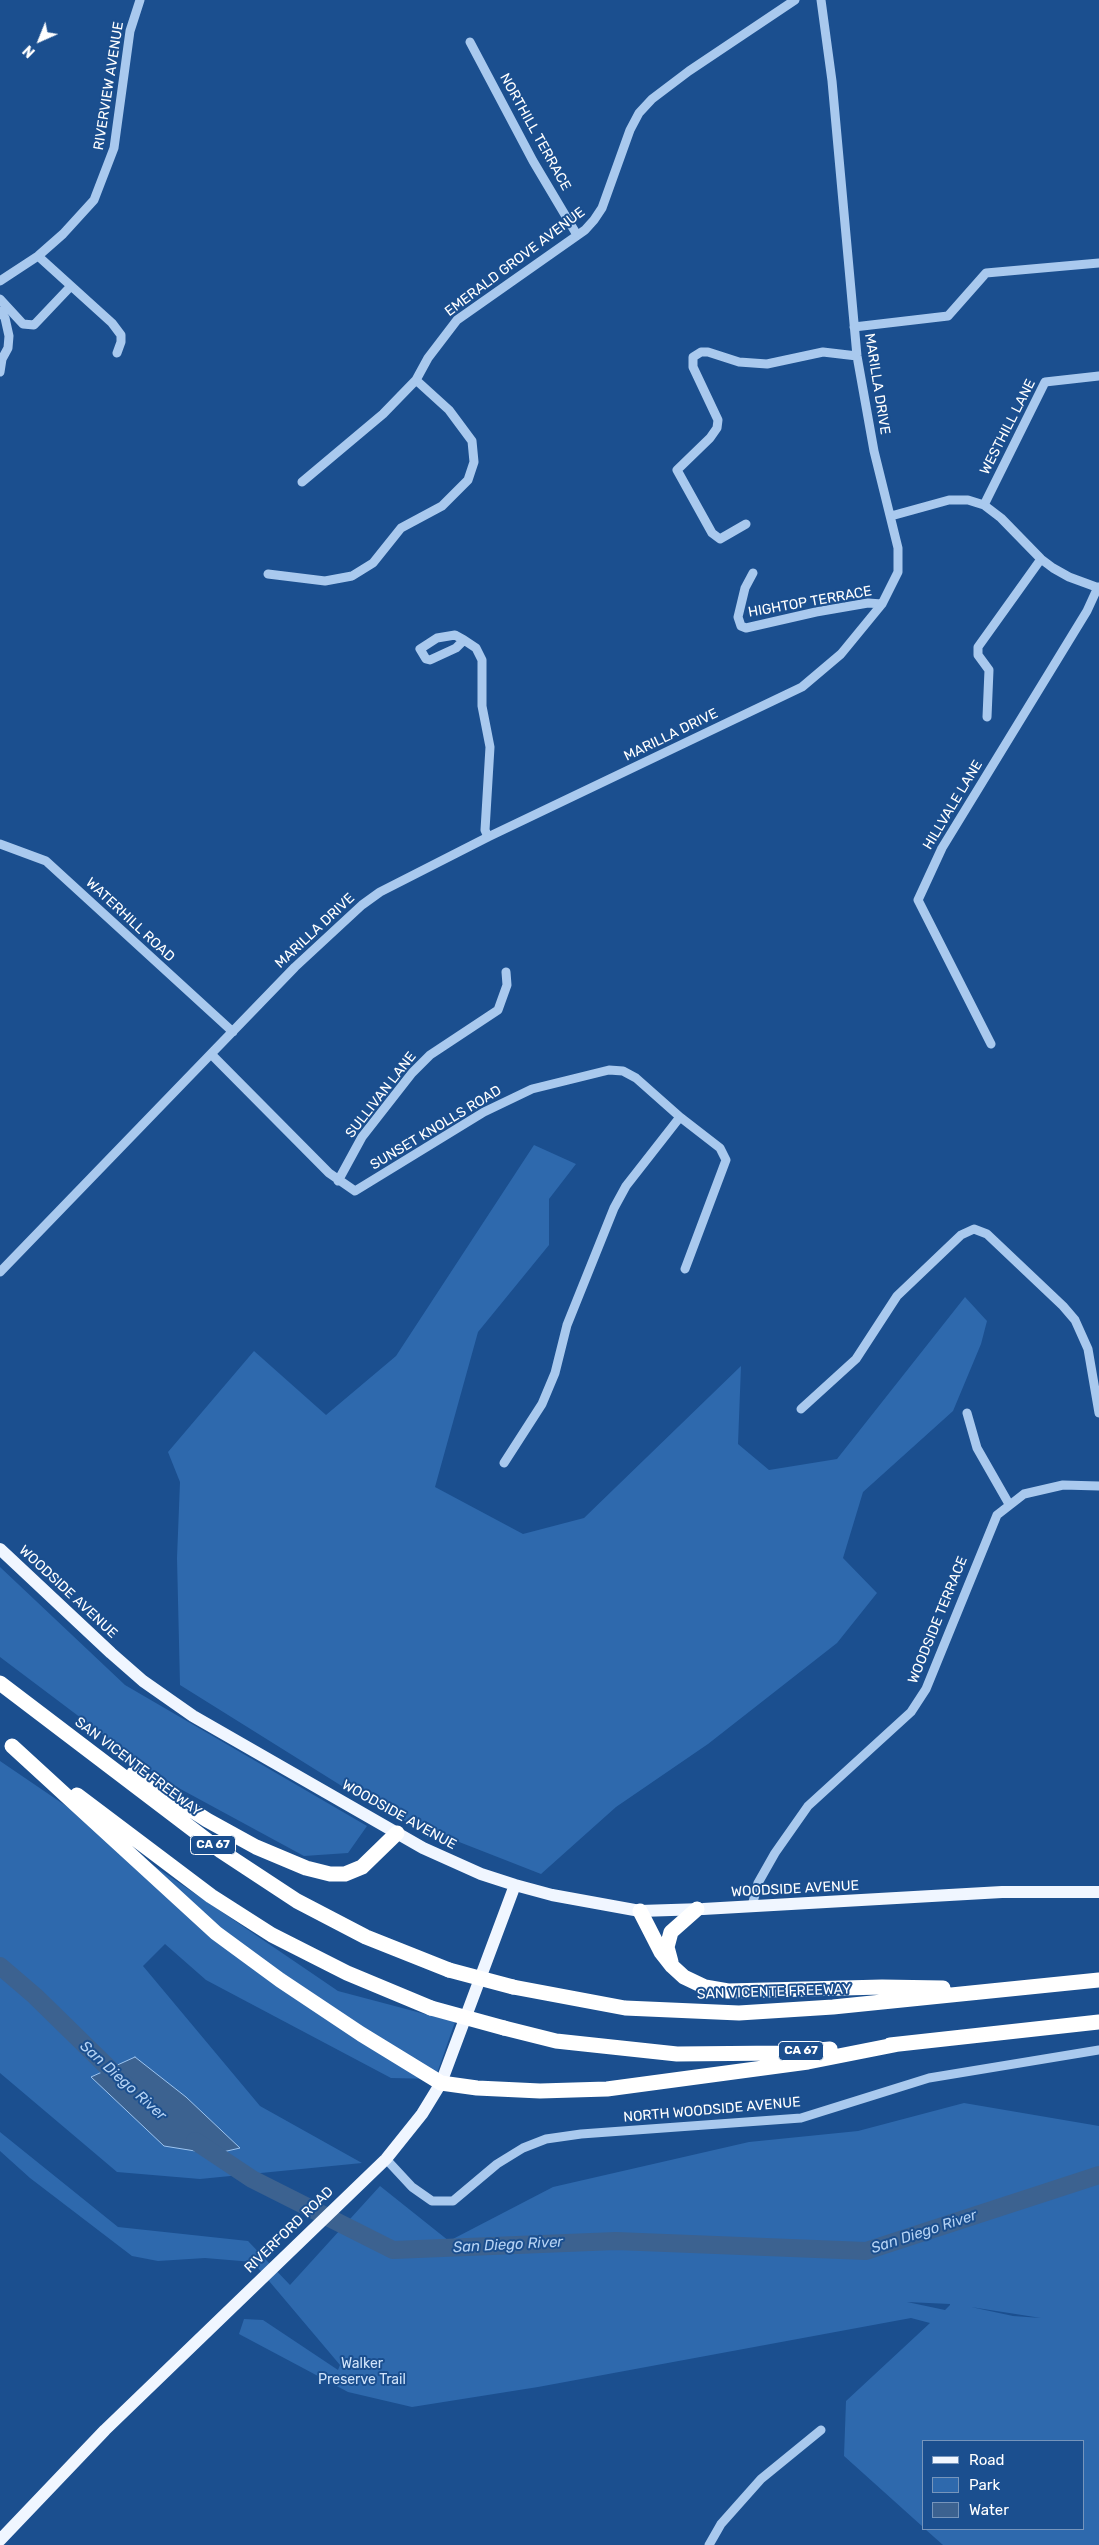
<!DOCTYPE html>
<html>
<head>
<meta charset="utf-8">
<style>
	body { margin:0 }
	#map { position:relative; width:1099px; height:2545px; overflow:hidden; background:#1b4f8f; font-family:Rubik,sans-serif }
	canvas { display:block }
	.legend { position:absolute; left:922px; top:2440px; width:162px; height:90px; box-sizing:border-box; background:#1b4f8f; border:1px solid #7695bc; margin:0; padding:6px 9px; list-style:none; font-size:15px; color:#fff }
	.legend li { display:flex; align-items:center; gap:10px; height:25px }
	.legend b { width:25px; border:1px solid #7695bc }
	.north { position:absolute; left:15px; top:15px; width:50px; height:50px; -webkit-text-stroke:4px #1b4f8f; paint-order:stroke; rotate:224deg; font-size:14px; font-weight:700; line-height:20px; text-align:center; color:#fff }
	.north::after { content:''; display:block; margin:auto; width:18px; height:22px; background:#fff; clip-path:polygon(50% 0,100% 100%,50% 72%,0 100%) }
</style>
</head>
<body>
<div id="map">
<canvas width="1099" height="2545"></canvas>
<ul class="legend">
<li><b style="height:6px;background:#f0f6ff"></b>Road</li>
<li><b style="height:14px;background:#2e69ad"></b>Park</li>
<li><b style="height:14px;background:#3c6290"></b>Water</li>
</ul>
<div class="north">N</div>
</div>
<script>
const ctx = document.querySelector('canvas').getContext('2d');
ctx.lineJoin = 'round';
function fill(path, color) { ctx.fillStyle = color; ctx.fill(path, 'evenodd'); }
const toPath = rows => new Path2D(rows.map(r => 'M' + r).join(''));
function stroke(path, color, width, dash) { ctx.strokeStyle = color; ctx.lineWidth = width; ctx.lineCap = dash ? 'butt' : 'round'; ctx.setLineDash(dash || []); ctx.stroke(path); }
function label(font, color, halo, rows, align = 'center') {
  ctx.font = font + ' Rubik,sans-serif'; ctx.lineWidth = 4; ctx.setLineDash([]); ctx.textBaseline = 'middle'; ctx.strokeStyle = halo; ctx.fillStyle = color; for (const [text, x, y, turn = 0] of rows) {
    ctx.save(); ctx.translate(x, y); ctx.rotate((+turn || 0) * Math.PI / 180); ctx.textAlign = isNaN(turn) ? turn : align; if (halo) ctx.strokeText(text, 0, 0); ctx.fillText(text, 0, 0); ctx.restore();
  }
}
fill(toPath([
	[534,1145,576,1164,549,1199,549,1245,478,1332,435,1487,523,1534,584,1518,741,1366,738,1444,769,1470,837,1459,965,1297,987,1321,981,1344,953,1411,863,1492,843,1558,877,1593,837,1643,708,1744,616,1807,541,1874,385,1813,180,1685,177,1558,180,1482,168,1452,254,1351,326,1415,396,1356],
	[0,1567,125,1685,367,1826,348,1853,304,1856,162,1779,0,1657],
	[0,1761,338,1991,455,2022,435,2079,391,2078,206,1980,165,1944,143,1966,260,2106,362,2163,200,2179,117,2172,0,2073],
	[964,2103,1099,2126,1099,2545,943,2545,925,2529,1083,2529,1083,2441,923,2441,923,2527,844,2456,846,2401,930,2323,911,2318,538,2387,412,2407,348,2392,239,2334,244,2319,263,2320,338,2370,340,2365,253,2262,205,2258,158,2261,132,2256,30,2178,0,2151,0,2132,118,2227,248,2241,290,2285,380,2186,449,2241,553,2187,749,2142,858,2131],
	[907,2302,950,2304,950,2305,945,2310],
	[971,2307,1041,2318,1013,2316]
]), '#2e69ad');
const water = toPath([
	[135,2057,186,2097,240,2148,214,2154,164,2146,91,2077,135,2057]
]);
fill(water, '#3c6290');
stroke(water, '#9cc4f0', 1);
stroke(toPath([
	[0,1966,35,1996,127,2086],
	[195,2141,252,2179,393,2250,616,2241,866,2251,1099,2175]
]), '#3c6290', 18);
stroke(toPath([
	[470,42,533,161,577,235],
	[38,256,112,323,121,335,121,342,117,353],
	[0,281,38,256,63,234,94,200,114,148,130,31,140,0],
	[0,299,23,324,34,325,71,286],
	[0,311,5,318,9,336,8,348,2,359,0,372],
	[854,327,948,316,986,273,1099,263],
	[302,482,383,414,416,380,428,358,457,320,585,230,594,220,602,208,630,130,639,113,652,99,689,71,795,0],
	[984,505,1045,382,1099,376],
	[891,516,949,500,968,500,984,505,1001,518,1041,559,1053,568,1069,577,1099,588],
	[746,524,720,539,712,533,677,470,710,438,717,428,718,420,693,367,693,357,701,352,708,352,739,362,767,364,823,352,857,356],
	[753,573,745,588,738,617,741,626,746,628,816,612,868,603,882,604],
	[268,574,325,581,352,576,373,563,401,528,442,506,468,480,474,462,472,441,449,410,416,380],
	[464,640,456,648,430,660,426,659,420,649,437,638,455,635,464,640,476,648,482,660,482,706,490,747,485,830,488,837],
	[987,717,989,670,978,655,978,647,1041,559],
	[0,844,46,861,233,1032],
	[991,1044,918,900,942,848,1087,611,1098,587],
	[211,1054,329,1173,355,1191,484,1112,532,1089,609,1070,623,1071,636,1078,680,1117,626,1186,614,1208,567,1325,555,1373,542,1404,504,1463],
	[680,1117,720,1148,726,1160,685,1269],
	[338,1181,362,1137,412,1073,430,1055,498,1010,507,985,506,972],
	[0,1272,295,967,362,905,380,892,488,837,802,687,841,654,882,604,898,572,898,548,874,451,857,356,832,81,821,0],
	[801,1409,856,1359,897,1296,961,1235,974,1229,987,1234,1063,1306,1075,1320,1088,1349,1099,1413],
	[967,1413,977,1448,1009,1504],
	[752,1906,758,1883,775,1853,808,1806,911,1712,926,1689,997,1515,1024,1494,1063,1485,1099,1486],
	[386,2159,412,2187,432,2201,453,2201,497,2164,523,2148,546,2139,581,2134,801,2118,929,2078,1099,2050],
	[709,2545,721,2524,761,2479,821,2430]
]), '#a9c9ee', 9);
stroke(toPath([
	[0,1549,111,1653,143,1681,193,1716,423,1848,481,1874,515,1885,552,1895,640,1911,703,1909,1002,1892,1099,1892],
	[0,2540,105,2430,386,2159,422,2114,441,2083,515,1885]
]), '#f0f6ff', 12);
stroke(toPath([
	[0,1683,221,1851,297,1901,366,1937,449,1970],
	[12,1746,216,1933,280,1980,361,2034,441,2083,477,2088,540,2091,607,2089,808,2062,899,2044],
	[134,1773,207,1820,256,1847,306,1868,330,1874,345,1874,362,1867,397,1833],
	[77,1795,211,1896,272,1935,347,1973,431,2008],
	[640,1911,661,1952,672,1966,684,1977,705,1987,728,1991,882,1987,943,1988],
	[671,1962,667,1947,671,1932,697,1909],
	[513,1987,625,2008,739,2013,833,2007,1099,1980],
	[504,2028,556,2041,677,2054,783,2053,830,2049],
	[890,2045,1099,2022]
]), '#fff', 15);
stroke(toPath([
	[449,1970,513,1987],
	[431,2008,504,2028]
]), '#fff', 15);
for (const [x, y, w] of [
	[213,1845,45],
	[801,2051,45]
]) { const box = new Path2D(); box.roundRect(x - w / 2, y - 9.5, w, 19, 4); ctx.fillStyle = '#1b4f8f'; ctx.fill(box); stroke(box, '#fff', 1); }
label('bold 12px', '#fff', null, [
	["CA 67",213,1845],
	["CA 67",801,2051]
]);
label('14px', '#fff', '#1b4f8f', [
	["RIVERVIEW AVENUE",109,86,-81],
	["NORTHILL TERRACE",535,132,61],
	["EMERALD GROVE AVENUE",515,262,-37],
	["MARILLA DRIVE",877,384,81],
	["WESTHILL LANE",1008,427,-63],
	["HIGHTOP TERRACE",810,602,-10],
	["MARILLA DRIVE",671,735,-26],
	["HILLVALE LANE",953,805,-59],
	["WATERHILL ROAD",130,920,43],
	["MARILLA DRIVE",315,931,-43],
	["SULLIVAN LANE",381,1095,-52],
	["SUNSET KNOLLS ROAD",436,1128,-31],
	["WOODSIDE AVENUE",68,1592,43],
	["WOODSIDE TERRACE",938,1620,-68],
	["SAN VICENTE FREEWAY",138,1767,37],
	["WOODSIDE AVENUE",399,1815,29],
	["WOODSIDE AVENUE",795,1889,-3],
	["SAN VICENTE FREEWAY",774,1992,-2],
	["NORTH WOODSIDE AVENUE",712,2110,-5],
	["RIVERFORD ROAD",289,2230,-44]
]);
label('14px', '#cfe3fa', '#1b4f8f', [
	["Walker",362,2364],
	["Preserve Trail",362,2380]
]);
label('italic 15px', '#b5d3f5', '#1b4f8f', [
	["San Diego River",123,2081,42],
	["San Diego River",924,2232,-18],
	["San Diego River",508,2245,-3]
]);
</script>
</body>
</html>
